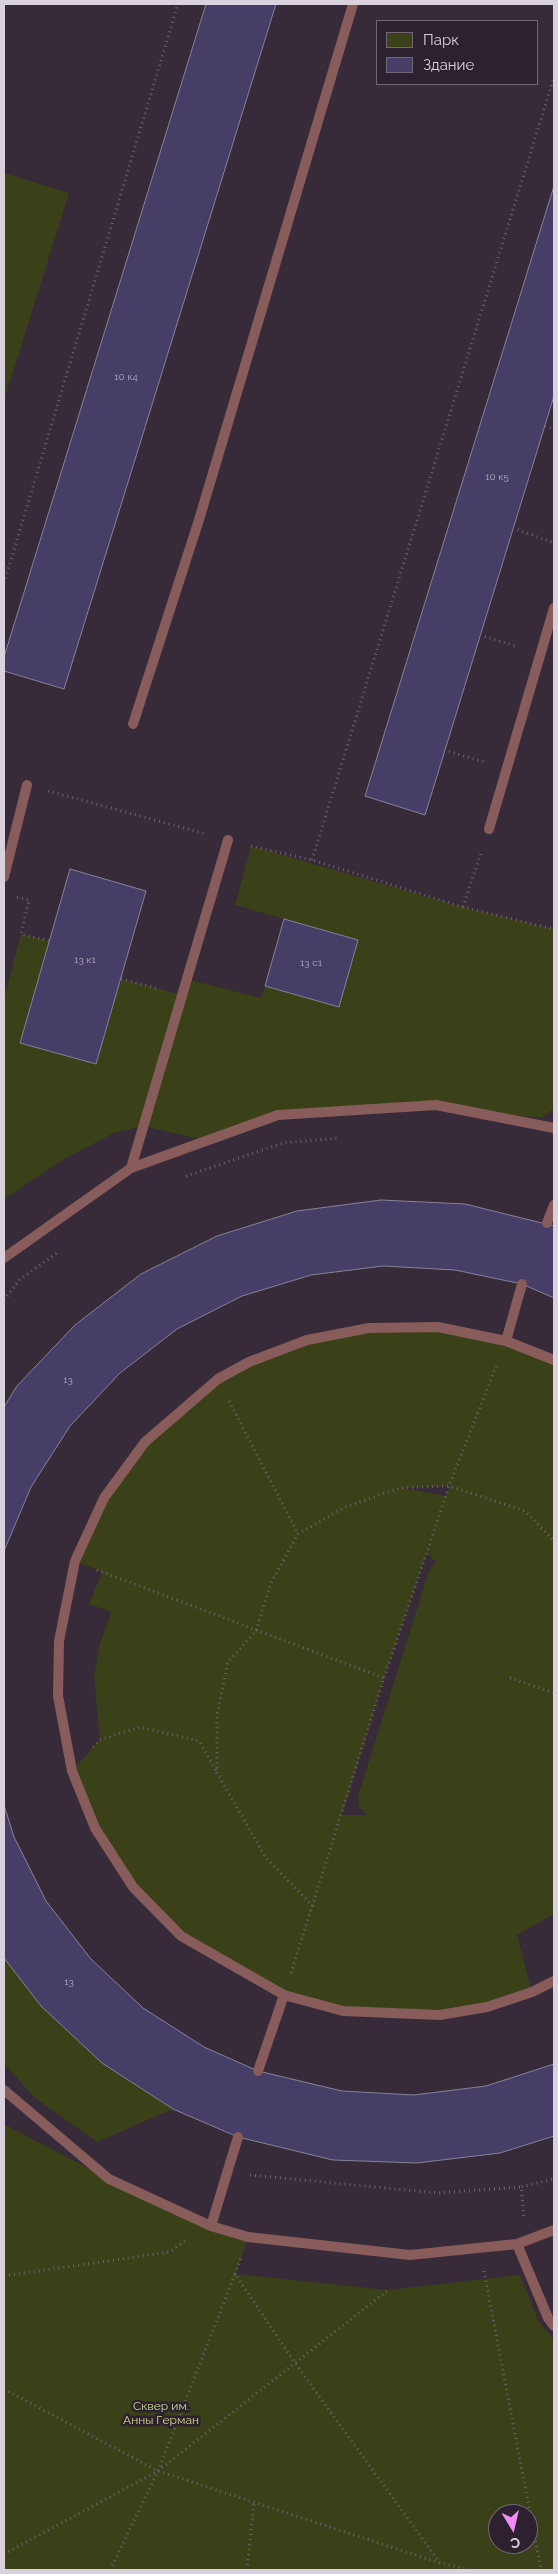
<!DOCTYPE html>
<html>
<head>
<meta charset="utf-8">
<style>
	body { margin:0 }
	#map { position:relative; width:558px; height:2574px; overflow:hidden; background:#372a39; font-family:Raleway,sans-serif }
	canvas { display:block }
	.frame { position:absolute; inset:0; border:5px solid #d9d1db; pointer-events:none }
	.legend { position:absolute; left:376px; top:20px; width:162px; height:65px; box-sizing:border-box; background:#2d212f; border:1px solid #726774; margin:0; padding:6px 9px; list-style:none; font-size:15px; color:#d9d1db }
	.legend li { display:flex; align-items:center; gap:10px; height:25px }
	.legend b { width:25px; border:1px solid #726774 }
	.north { position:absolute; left:488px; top:2504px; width:50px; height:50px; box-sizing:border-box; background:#2d212f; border:1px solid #726774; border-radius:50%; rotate:171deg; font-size:14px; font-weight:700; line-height:20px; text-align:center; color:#d9d1db }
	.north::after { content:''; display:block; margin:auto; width:18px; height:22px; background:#f28af3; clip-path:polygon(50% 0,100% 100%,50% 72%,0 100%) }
</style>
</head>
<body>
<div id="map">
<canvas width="558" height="2574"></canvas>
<div class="frame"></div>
<ul class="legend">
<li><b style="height:14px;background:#3a4017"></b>Парк</li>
<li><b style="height:14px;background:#463e67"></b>Здание</li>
</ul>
<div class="north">С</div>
</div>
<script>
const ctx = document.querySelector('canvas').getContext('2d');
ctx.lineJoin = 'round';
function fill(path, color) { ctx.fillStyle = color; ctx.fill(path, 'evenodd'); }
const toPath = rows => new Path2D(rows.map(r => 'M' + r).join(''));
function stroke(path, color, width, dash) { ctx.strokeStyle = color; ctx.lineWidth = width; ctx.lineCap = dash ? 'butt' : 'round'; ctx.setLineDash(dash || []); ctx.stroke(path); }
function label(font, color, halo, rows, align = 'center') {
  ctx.font = font + ' Raleway,sans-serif'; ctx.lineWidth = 5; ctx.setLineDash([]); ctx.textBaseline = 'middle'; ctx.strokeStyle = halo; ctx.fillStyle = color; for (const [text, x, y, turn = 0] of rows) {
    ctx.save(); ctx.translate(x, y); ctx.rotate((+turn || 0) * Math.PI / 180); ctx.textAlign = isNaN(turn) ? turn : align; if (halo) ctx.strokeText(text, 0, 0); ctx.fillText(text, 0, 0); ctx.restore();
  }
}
fill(toPath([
	[4,173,69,193,4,401],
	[251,846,463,907,554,929,554,1108,542,1118,423,1106,278,1115,207,1141,144,1126,114,1133,64,1159,4,1199,4,998,21,934,49,941,20,1043,96,1064,121,979,182,995,186,979,261,998,265,986,339,1007,358,940,235,905],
	[438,1327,506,1341,554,1360,554,1914,517,1935,532,1992,440,2015,343,2011,284,1995,181,1936,133,1887,95,1828,72,1771,100,1740,94,1677,99,1647,111,1612,89,1604,102,1572,75,1561,104,1498,145,1442,218,1379,307,1340,369,1328],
	[450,1486,446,1496,403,1488],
	[427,1553,436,1562,429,1571,358,1796,359,1807,367,1815,342,1815,384,1678],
	[4,1958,41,2006,102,2063,173,2109,97,2142,35,2098,4,2064],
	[4,2124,109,2179,248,2237,236,2274,388,2290,520,2275,539,2322,554,2340,554,2570,4,2570],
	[498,2514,528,2514,528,2544,498,2544]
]), '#3a4017');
const building = toPath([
	[206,4,276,4,64,689,4,671,4,657,206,4],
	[554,186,554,396,425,815,365,796,554,186],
	[70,869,146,891,96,1064,20,1043,70,869],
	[284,919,358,940,339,1007,265,986,284,919],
	[381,1200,465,1204,554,1226,554,1298,522,1284,455,1270,383,1266,311,1275,242,1296,177,1329,120,1373,70,1426,31,1487,4,1551,4,1407,17,1386,75,1325,141,1274,217,1236,297,1211,381,1200],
	[4,1805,14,1837,46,1901,91,1959,143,2008,204,2047,258,2071,342,2091,414,2095,486,2086,554,2064,554,2136,500,2153,417,2163,333,2160,238,2137,173,2109,102,2063,41,2006,4,1958,4,1805]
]);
fill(building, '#463e67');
stroke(building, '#868398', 1);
stroke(toPath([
	[545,426,554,429],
	[513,528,554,543],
	[4,583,178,4],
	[480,635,518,647],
	[444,750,484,762],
	[48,791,206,834],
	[251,846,312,860,463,907,554,929],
	[312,860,554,77],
	[17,897,29,900,21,934,49,941],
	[463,907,482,850],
	[121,979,160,989],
	[186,1176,283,1143,339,1138],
	[4,1300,19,1280,57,1253],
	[229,1401,298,1534],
	[97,1570,384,1678],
	[510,1678,554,1693],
	[93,1747,100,1740,140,1727,199,1741,217,1772],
	[313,1906,266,1858,217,1773,217,1715,228,1662,256,1631,271,1583,298,1534,345,1507,400,1488,449,1486,525,1511,554,1541],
	[291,1973,384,1678,427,1552,449,1486,497,1364],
	[250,2175,437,2193,521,2187],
	[524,2216,521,2187,554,2179],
	[484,2271,541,2570],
	[235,2274,241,2258],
	[4,2276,169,2252,187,2240],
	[4,2389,158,2471,440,2563,471,2570],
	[4,2554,158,2471,388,2290],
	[110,2570,158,2471,235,2274,295,2363,440,2563],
	[247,2570,254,2502]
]), '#6e6370', 3, [1, 4]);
stroke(toPath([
	[133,724,198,523,353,4],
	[489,829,554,608],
	[4,877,27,785],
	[131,1168,228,840],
	[547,1223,554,1205],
	[4,1258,131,1168,278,1115,436,1105,554,1128],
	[506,1341,522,1284],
	[554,1360,506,1341,438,1327,369,1328,307,1340,249,1362,218,1379,145,1442,104,1498,75,1561,59,1641,58,1696,72,1771,95,1828,133,1887,181,1936,284,1995,343,2011,440,2015,487,2007,532,1992,554,1981],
	[258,2071,284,1995],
	[4,2090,109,2179,211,2226,248,2237,410,2255,517,2244,554,2230],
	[211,2226,238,2137],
	[517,2244,548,2318,554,2326]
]), '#885c5a', 10);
label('10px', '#b4acbe', null, [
	["10 к4",126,377],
	["10 к5",497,477],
	["13 к1",85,960],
	["13 с1",311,963],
	["13",68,1380],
	["13",69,1982]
]);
label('12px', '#cdda8e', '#2d212f', [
	["Сквер им.",161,2406],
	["Анны Герман",161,2420]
]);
</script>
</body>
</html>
